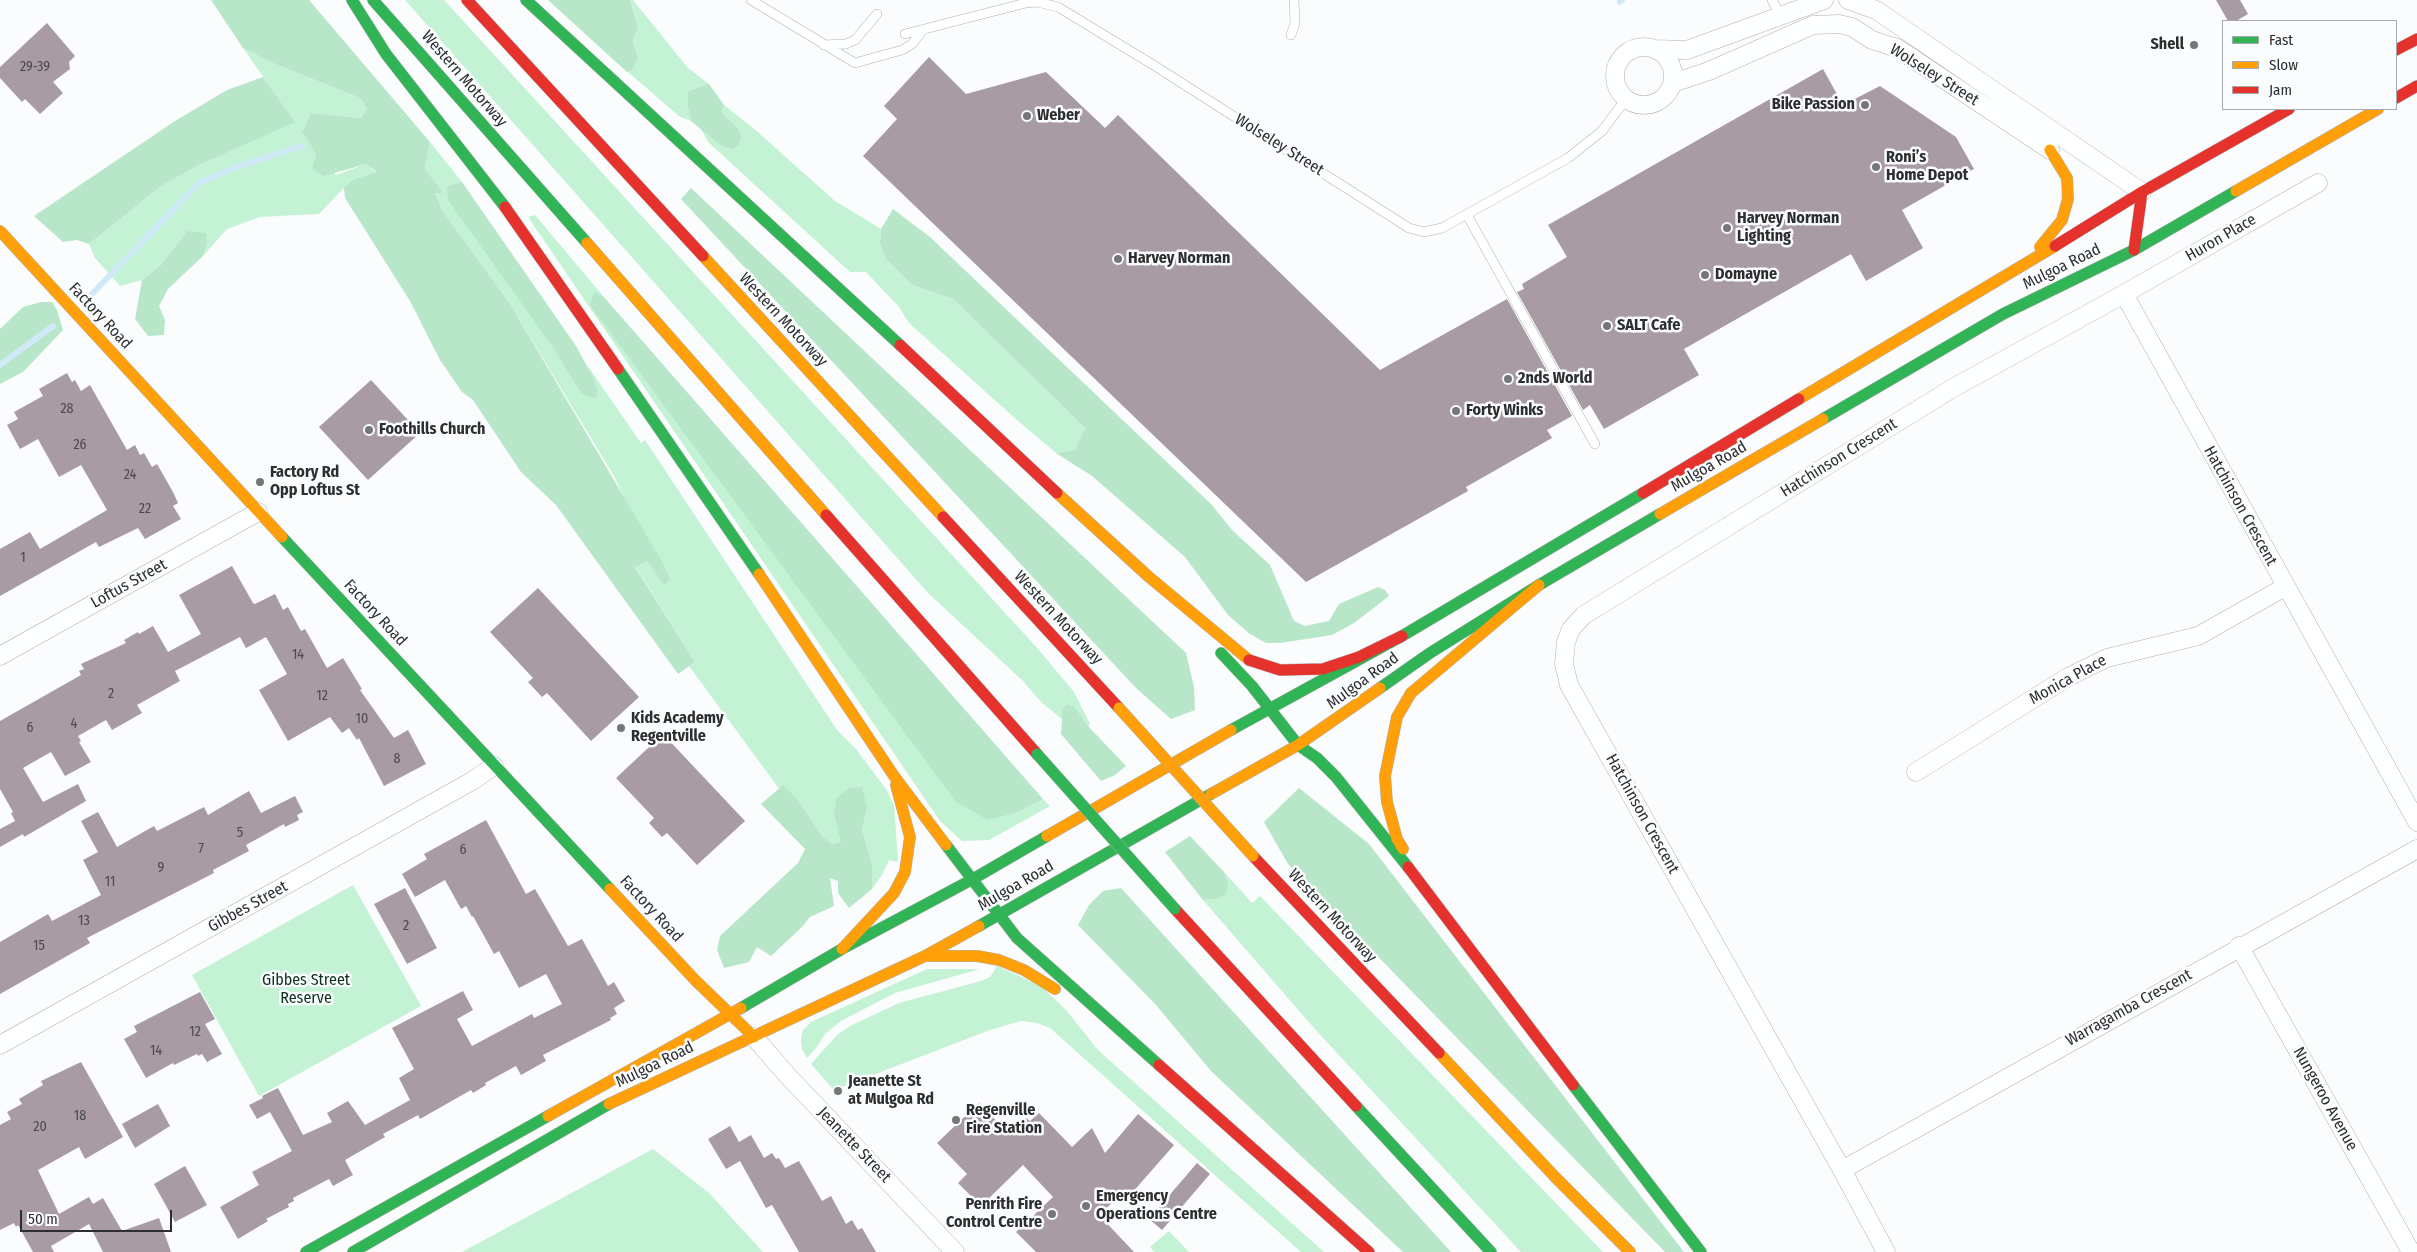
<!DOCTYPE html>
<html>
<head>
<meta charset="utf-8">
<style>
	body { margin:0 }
	#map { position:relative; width:2417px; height:1252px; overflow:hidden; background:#fbfcfd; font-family:"Fira Sans Condensed",sans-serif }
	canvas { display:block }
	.legend { position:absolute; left:2222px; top:20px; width:175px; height:90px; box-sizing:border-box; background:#fafcfe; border:1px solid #a8aaab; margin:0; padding:6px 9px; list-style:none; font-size:15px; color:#2d2e2f }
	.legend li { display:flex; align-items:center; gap:10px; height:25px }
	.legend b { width:25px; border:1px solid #a8aaab }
	.scale { position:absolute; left:20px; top:1210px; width:152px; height:22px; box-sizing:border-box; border:2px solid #2d2e2f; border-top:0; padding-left:6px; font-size:15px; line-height:18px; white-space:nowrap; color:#2d2e2f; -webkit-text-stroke:4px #fafcfe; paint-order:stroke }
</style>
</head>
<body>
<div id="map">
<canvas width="2417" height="1252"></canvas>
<ul class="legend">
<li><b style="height:6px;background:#30b455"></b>Fast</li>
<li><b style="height:6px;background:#ff9f0a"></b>Slow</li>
<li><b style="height:6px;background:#e5322d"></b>Jam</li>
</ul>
<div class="scale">50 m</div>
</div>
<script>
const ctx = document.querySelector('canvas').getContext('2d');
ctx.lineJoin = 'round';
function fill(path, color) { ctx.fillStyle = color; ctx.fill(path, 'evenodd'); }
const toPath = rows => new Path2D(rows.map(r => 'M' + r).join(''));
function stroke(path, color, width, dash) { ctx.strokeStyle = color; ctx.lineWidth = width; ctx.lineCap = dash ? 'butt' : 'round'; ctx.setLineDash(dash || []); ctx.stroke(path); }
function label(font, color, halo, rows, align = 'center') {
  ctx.font = font + ' "Fira Sans Condensed",sans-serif'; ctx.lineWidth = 5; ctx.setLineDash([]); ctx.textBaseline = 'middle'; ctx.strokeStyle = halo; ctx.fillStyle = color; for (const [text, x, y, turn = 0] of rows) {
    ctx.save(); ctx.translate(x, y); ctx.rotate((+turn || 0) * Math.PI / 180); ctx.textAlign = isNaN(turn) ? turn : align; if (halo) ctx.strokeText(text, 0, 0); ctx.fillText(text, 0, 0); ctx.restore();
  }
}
fill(toPath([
	[405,0,444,0,1039,650,1074,692,1090,724,1088,726,1075,707,1067,704,1063,708,1063,720,1042,703,1023,681,929,594],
	[630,0,633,0,688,68,709,84,688,91,688,108,691,121,680,117,628,72,633,70,638,59,633,41,638,28],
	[243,48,275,64,360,98,367,109,361,118,311,113,302,132,316,154,336,175,366,164,377,173,344,188,319,214,260,217,227,229,203,256,207,244,187,231,160,266,142,280,120,286,95,258,89,244,161,186,199,165,294,121],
	[724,105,752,127,835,201,881,229,880,243,885,258,912,285,953,299,1085,428,1075,450,1056,453,1017,420,909,323,899,307,866,272,850,272,708,142,700,127,720,145,741,137,738,128,722,113],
	[430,142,462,182,447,186,552,346,580,392,598,391,587,365,641,443,645,440,837,730,856,749,886,789,894,805,898,862,889,860,882,875,872,889,872,864,862,830,867,808,834,814,842,842,831,844,822,836,798,800,780,790,689,666,695,662,635,566,647,561,664,584,614,476,510,304,442,210,435,193,442,193,425,169],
	[535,215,603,296,594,292,1018,812,1043,799,1050,806,989,840,962,841,940,821,528,217],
	[1224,872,1252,903,1260,896,1603,1252,1521,1252,1313,1027,1203,900,1217,899,1228,882],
	[353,885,421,1006,259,1096,192,975],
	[997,966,1041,986,1066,1010,1098,1050,1324,1252,1301,1252,1050,1028,1037,1023,1021,1021,990,1030,834,1090,811,1064,837,1035,850,1026,899,1003,981,981,990,977],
	[927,969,980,969,895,993,841,1021,825,1034,816,1048,807,1058,802,1049,801,1038,803,1030,811,1022],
	[653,1149,709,1193,763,1252,462,1252],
	[1169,1231,1189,1252,1154,1252,1150,1247]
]), '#c4f2d5');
fill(toPath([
	[211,0,309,0,430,142,425,169,443,193,435,193,442,210,510,304,660,558,670,579,664,585,647,561,635,567,695,662,678,674,556,505,521,472,473,400,462,392,440,360,410,301,345,198,344,188,353,180,377,172,366,164,324,176,312,169,316,154,302,132,311,113,361,118,367,109,360,98,275,64,243,48],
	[548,0,630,0,638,28,633,41,638,59,633,70,627,72],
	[263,77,295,122,199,165,161,186,89,244,77,240,63,242,34,216,175,121,227,90],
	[709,84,724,105,722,113,738,128,741,137,739,145,733,149,720,145,691,121,688,108,688,91],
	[462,182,576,346,594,379,598,391,596,398,586,396,580,392,552,346,448,200,447,186],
	[691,188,1186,653,1194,687,1195,710,1171,719,1136,688,681,199],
	[893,209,930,237,1211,504,1233,531,1270,565,1294,621,1305,626,1329,621,1339,604,1378,587,1385,590,1389,596,1354,623,1332,635,1280,643,1266,643,1250,634,1228,615,1185,557,1092,476,1056,453,1075,450,1085,428,953,299,912,285,885,258,880,243,881,229],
	[187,231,206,233,207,244,203,256,168,289,159,306,165,320,164,335,148,336,135,319,142,280,160,266],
	[594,292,603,296,1043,799,1018,812,988,820,956,802,590,305],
	[41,302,52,302,57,310,63,330,23,372,0,384,0,329,23,307],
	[1067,704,1075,707,1088,726,1126,766,1115,775,1101,781,1061,734,1063,708],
	[783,785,798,800,822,836,832,844,841,842,834,814,836,799,849,788,862,787,867,808,862,830,872,864,872,889,849,908,838,893,838,881,830,878,834,906,810,917,802,927,771,956,757,947,749,962,724,968,717,950,720,936,798,863,805,849,761,804],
	[1299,788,1369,844,1684,1252,1665,1252,1288,864,1264,822],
	[1190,836,1224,872,1228,882,1226,894,1217,899,1203,900,1165,852],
	[1121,888,1451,1252,1403,1252,1211,1071,1156,1005,1078,925,1089,905,1103,891]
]), '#b7e6c9');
stroke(toPath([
	[1620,2,1622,0],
	[90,296,200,182,237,167,302,146],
	[0,365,53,326]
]), '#d0e9f7', 6);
fill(toPath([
	[2216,0,2240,0,2248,14,2236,21,2228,21],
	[47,23,75,56,69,62,70,69,53,82,63,93,40,114,25,99,22,102,0,78,0,67],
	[929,57,966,94,1046,72,1105,128,1118,115,1380,370,1507,299,1572,416,1547,430,1552,438,1466,487,1468,491,1306,582,863,156,897,119,884,106],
	[1823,69,1843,105,1880,86,1956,137,1974,169,1902,210,1923,248,1866,281,1851,254,1684,349,1699,375,1604,429,1590,405,1583,410,1517,292,1524,289,1522,284,1567,257,1548,225],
	[67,373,72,382,75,380,81,391,90,385,127,450,135,445,140,455,144,453,152,467,157,464,173,492,178,503,173,506,181,519,145,539,138,528,99,547,96,542,0,596,0,549,30,532,40,549,107,510,81,465,59,477,38,439,20,449,7,425,18,419,14,412,43,396,39,389],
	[371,380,420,433,368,480,319,427],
	[232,566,253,603,255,604,275,594,283,610,288,607,301,631,305,629,327,668,343,658,362,689,360,690,394,738,408,730,426,764,384,786,359,738,357,740,349,728,342,733,330,717,288,741,259,690,287,674,266,637,246,648,240,637,175,671,180,681,137,705,142,713,112,730,106,720,78,736,81,741,79,742,91,762,65,776,51,752,23,768,43,802,78,784,86,801,24,837,23,834,0,847,0,829,15,821,11,813,13,812,0,789,0,721,81,675,79,671,84,669,81,664,126,643,124,640,138,632,139,634,153,626,168,652,201,634,179,595],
	[538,588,639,697,591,741,547,693,542,697,528,682,533,678,490,632],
	[663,734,745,821,697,865,667,833,662,837,649,823,654,818,616,778],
	[249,791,261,813,295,796,303,812,297,815,299,820,285,827,284,824,246,845,249,851,213,870,214,873,87,938,90,943,0,994,0,942,48,914,52,921,101,895,83,860,98,852,81,821,98,812,117,847,154,826,157,831,204,807,208,815],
	[486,820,526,894,535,889,568,946,582,939,608,986,614,982,625,1001,614,1008,617,1014,610,1018,611,1020,543,1055,546,1061,521,1075,516,1066,485,1083,486,1085,473,1093,471,1090,420,1119,418,1115,383,1134,385,1137,345,1160,353,1175,333,1186,329,1179,293,1198,294,1201,288,1204,289,1207,266,1219,268,1221,238,1239,220,1207,259,1185,252,1172,292,1151,270,1112,257,1119,249,1105,263,1098,262,1096,278,1088,303,1135,332,1122,327,1113,348,1101,365,1125,410,1100,399,1078,414,1069,392,1028,463,991,473,1010,457,1019,472,1046,532,1014,534,1018,562,1004,546,974,519,988,499,951,494,954,473,916,472,917,466,906,461,909,445,880,415,897,402,874,427,859,424,854],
	[405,888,437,948,407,964,374,904],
	[200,992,215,1019,205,1024,222,1054,207,1062,202,1054,198,1056,197,1054,174,1065,173,1063,146,1078,124,1039,137,1032,134,1026],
	[81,1062,123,1137,85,1159,79,1147,38,1170,59,1214,89,1197,93,1204,103,1198,122,1231,159,1218,171,1252,103,1252,89,1224,51,1246,54,1252,33,1252,18,1225,16,1227,14,1223,0,1230,0,1125,11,1119,7,1112,22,1104,19,1099,43,1085,41,1081],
	[979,1103,1009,1134,1026,1118,1030,1121,1039,1113,1072,1147,1092,1128,1105,1153,1138,1114,1174,1145,1131,1194,1126,1190,1099,1215,1134,1252,1036,1252,1016,1232,1053,1197,1023,1165,981,1206,958,1183,967,1174,937,1143],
	[158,1104,170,1126,135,1148,122,1124],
	[730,1126,739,1142,751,1135,764,1158,772,1153,776,1159,779,1158,785,1168,799,1161,822,1201,831,1196,846,1224,852,1220,858,1230,862,1228,876,1252,799,1252,772,1205,766,1208,740,1161,726,1169,708,1139],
	[1197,1163,1210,1174,1162,1230,1149,1219],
	[185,1166,207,1205,175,1222,154,1184]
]), '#a89ba3');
const lane = toPath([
	[751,0,855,63,902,50,912,44,923,30],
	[1772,0,1781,17],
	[905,34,1026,3,1037,2,1058,7,1155,66,1409,228,1424,232,1442,228,1568,158,1602,131,1626,99],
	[1291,35,1295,23,1294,0],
	[824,45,846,44,855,40,877,14],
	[1467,215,1595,444]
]);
const street = toPath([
	[1848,0,1876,10,2142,192],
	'1615 76a29 29 0 1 1 58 0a29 29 0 1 1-58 0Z',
	[1654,49,1687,50,1824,0],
	[1673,83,1709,71,1813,25,1839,24,1852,27,1872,40,1897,48,2050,150],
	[2124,294,2417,822],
	[0,656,258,512],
	[1916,772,2068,677,2107,658,2198,636,2285,587],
	[2239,946,2411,1252],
	[754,1037,787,1075,955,1252],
	[0,1045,472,781,494,766],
	[1842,1170,2417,849],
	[1886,1252,1842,1170,1569,685,1564,664,1566,642,1571,629,1584,615,1953,388,2124,294,2318,183]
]);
const fast = toPath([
	[352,0,386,54,505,207],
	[373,0,587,243],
	[526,0,900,345],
	[618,369,759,574],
	[1823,419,2003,314,2134,250,2236,191],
	[282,537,610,889],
	[1221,653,1252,686,1298,745,1317,758,1336,777,1408,867],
	[1380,688,1430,653,1539,585,1660,514],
	[1231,730,1402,636,1643,493],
	[946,845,1017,938,1159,1065],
	[979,926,1211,794],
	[741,1008,842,949,973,879,1047,836],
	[1573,1085,1701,1252],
	[1356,1106,1491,1252],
	[306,1252,548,1116],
	[353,1252,609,1104]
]);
const slow = toPath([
	[2236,191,2378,109],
	[0,231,282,537],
	[587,243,826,515],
	[2040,247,2062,220,2068,199,2067,178,2050,150],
	[703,256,943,517],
	[1799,399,2055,246],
	[1057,493,1149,577,1249,660],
	[1660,514,1823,419],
	[759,574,894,776,946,845],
	[1211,794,1298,745,1380,688],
	[1047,836,1231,730],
	[1403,849,1397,839,1387,802,1385,776,1397,717,1411,693,1539,585],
	[610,889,696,981,754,1037],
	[842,949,894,893,905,872,910,837,896,785],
	[925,956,977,956,999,960,1024,970,1055,989],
	[1439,1053,1556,1178,1630,1252],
	[609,1104,925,956,979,926],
	[548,1116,741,1008]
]);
const jam = toPath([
	[467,0,703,256],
	[2396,50,2417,39],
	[2396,98,2417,86],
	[505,207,618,369],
	[2055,246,2142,192,2289,109],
	[2134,250,2142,192],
	[900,345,1057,493],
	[1643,493,1799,399],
	[826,515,1037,754],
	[943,517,1119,708],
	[1249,660,1280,670,1323,669,1359,657,1402,636],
	[1253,856,1439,1053],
	[1408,867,1573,1085],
	[1175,909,1356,1106],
	[1159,1065,1369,1252]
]);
stroke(lane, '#b0b1b2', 10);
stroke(street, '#b0b1b2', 19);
stroke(fast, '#b0b1b2', 12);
stroke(slow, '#b0b1b2', 12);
stroke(jam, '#b0b1b2', 12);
stroke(lane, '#feffff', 9);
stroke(street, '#feffff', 18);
stroke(fast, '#30b455', 11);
stroke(slow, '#ff9f0a', 11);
stroke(jam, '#e5322d', 11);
const fastBridge = toPath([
	[1037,754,1175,909]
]);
const slowBridge = toPath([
	[1119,708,1253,856]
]);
stroke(fastBridge, '#b0b1b2', 12, []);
stroke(slowBridge, '#b0b1b2', 12, []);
stroke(fastBridge, '#30b455', 11);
stroke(slowBridge, '#ff9f0a', 11);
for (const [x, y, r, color] of [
	[2194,45,5,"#757677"],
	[1865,105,5,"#757677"],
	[1027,116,5,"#757677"],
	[1876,167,5,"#757677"],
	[1727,228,5,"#757677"],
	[1118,259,5,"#757677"],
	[1705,275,5,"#757677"],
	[1607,326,5,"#757677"],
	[1508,379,5,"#757677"],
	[1456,411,5,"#757677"],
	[369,430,5,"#757677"],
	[260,482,5,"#757677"],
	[621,728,5,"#757677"],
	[838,1091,5,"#757677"],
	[956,1120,5,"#757677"],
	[1086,1206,5,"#757677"],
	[1052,1214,5,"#757677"]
]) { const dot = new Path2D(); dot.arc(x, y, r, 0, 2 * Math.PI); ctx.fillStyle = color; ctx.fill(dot); stroke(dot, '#fafcfe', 2); }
label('14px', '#4c494c', null, [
	["29-39",35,67],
	["28",67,409],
	["26",80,445],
	["24",130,475],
	["22",145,509],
	["1",23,558],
	["14",298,655],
	["2",111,694],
	["12",322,696],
	["10",362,719],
	["4",74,724],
	["6",30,728],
	["8",397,759],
	["5",240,833],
	["7",201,849],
	["6",463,850],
	["9",161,868],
	["11",110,882],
	["13",84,921],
	["2",406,926],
	["15",39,946],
	["12",195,1032],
	["14",156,1051],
	["18",80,1116],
	["20",40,1127]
]);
label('bold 16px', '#2d2e2f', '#fafcfe', [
	["Shell",2184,45,"right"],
	["Bike Passion",1855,105,"right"],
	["Weber",1037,116],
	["Roni’s",1886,158],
	["Home Depot",1886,176],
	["Harvey Norman",1737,219],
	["Lighting",1737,237],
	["Harvey Norman",1128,259],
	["Domayne",1715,275],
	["SALT Cafe",1617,326],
	["2nds World",1518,379],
	["Forty Winks",1466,411],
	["Foothills Church",379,430],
	["Factory Rd",270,473],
	["Opp Loftus St",270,491],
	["Kids Academy",631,719],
	["Regentville",631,737],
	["Jeanette St",848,1082],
	["at Mulgoa Rd",848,1100],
	["Regenville",966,1111],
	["Fire Station",966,1129],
	["Emergency",1096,1197],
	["Operations Centre",1096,1215],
	["Penrith Fire",1042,1205,"right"],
	["Control Centre",1042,1223,"right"]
], 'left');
label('16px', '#2d2e2f', '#fafcfe', [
	["Wolseley Street",1934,75,32],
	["Western Motorway",464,79,49],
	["Wolseley Street",1279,145,32],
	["Huron Place",2221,238,-30],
	["Mulgoa Road",2062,267,-26],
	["Factory Road",100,316,47],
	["Western Motorway",783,320,47],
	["Hatchinson Crescent",1839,458,-32],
	["Mulgoa Road",1709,467,-30],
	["Hatchinson Crescent",2240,506,61],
	["Loftus Street",129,584,-29],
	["Factory Road",375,613,47],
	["Western Motorway",1058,618,47],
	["Monica Place",2068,680,-29],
	["Mulgoa Road",1363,681,-36],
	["Hatchinson Crescent",1642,814,61],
	["Mulgoa Road",1016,886,-30],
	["Gibbes Street",248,907,-29],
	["Factory Road",651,909,47],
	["Western Motorway",1332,916,47],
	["Warragamba Crescent",2129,1008,-29],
	["Mulgoa Road",655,1065,-26],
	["Nungeroo Avenue",2325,1099,61],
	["Jeanette Street",854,1145,46]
]);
label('16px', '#0e331d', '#fafcfe', [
	["Gibbes Street",306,981],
	["Reserve",306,999]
]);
</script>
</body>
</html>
